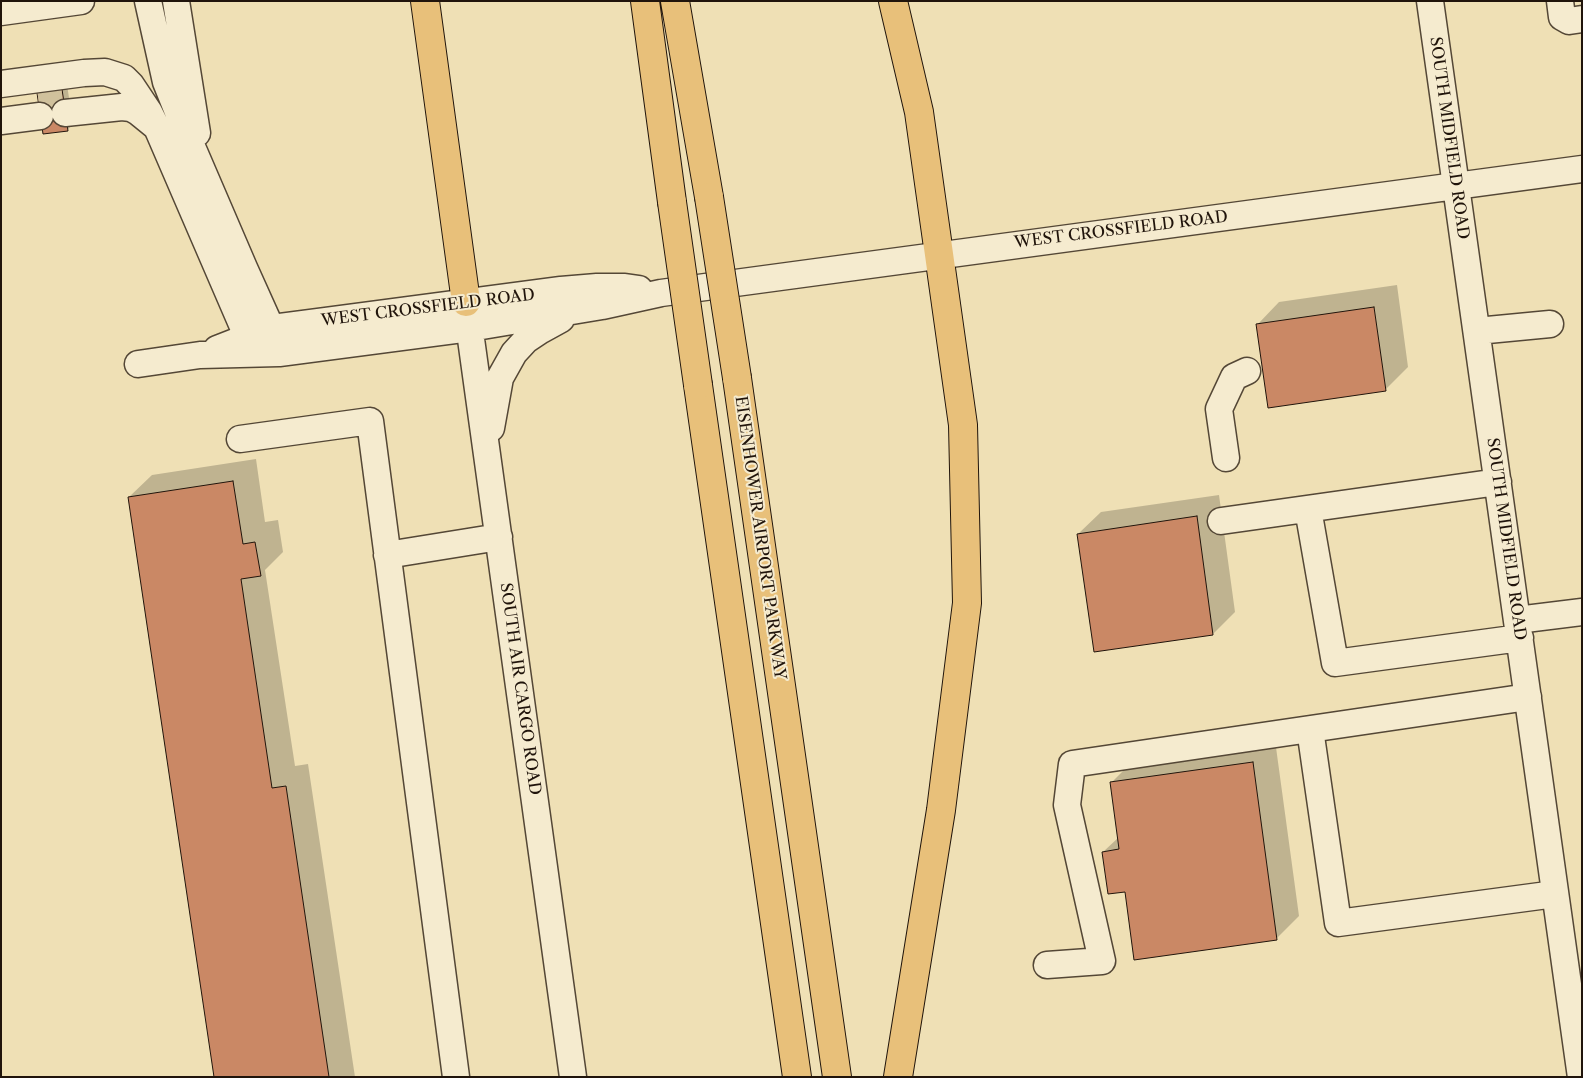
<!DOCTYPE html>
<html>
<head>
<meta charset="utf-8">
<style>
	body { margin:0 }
	#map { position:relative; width:1583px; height:1078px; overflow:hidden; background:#efe0b5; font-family:"Libre Caslon Text",serif }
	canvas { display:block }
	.frame { position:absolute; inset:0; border:2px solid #20140b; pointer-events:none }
</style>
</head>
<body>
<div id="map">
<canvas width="1583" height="1078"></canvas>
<div class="frame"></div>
</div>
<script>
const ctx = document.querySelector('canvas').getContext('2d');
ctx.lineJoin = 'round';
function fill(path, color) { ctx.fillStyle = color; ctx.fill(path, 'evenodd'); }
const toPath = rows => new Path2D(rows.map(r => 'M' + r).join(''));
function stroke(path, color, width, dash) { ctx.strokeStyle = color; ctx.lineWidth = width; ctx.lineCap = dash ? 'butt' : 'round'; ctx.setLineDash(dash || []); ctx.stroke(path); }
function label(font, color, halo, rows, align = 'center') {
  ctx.font = font + ' "Libre Caslon Text",serif'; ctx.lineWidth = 4; ctx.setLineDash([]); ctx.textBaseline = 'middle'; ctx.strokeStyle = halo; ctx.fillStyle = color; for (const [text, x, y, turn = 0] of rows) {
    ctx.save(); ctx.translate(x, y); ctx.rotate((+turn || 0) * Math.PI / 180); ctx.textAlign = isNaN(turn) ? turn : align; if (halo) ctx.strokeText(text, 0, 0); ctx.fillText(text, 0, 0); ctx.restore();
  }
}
fill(toPath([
	[66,78,73,124,67,130,38,86],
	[1397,285,1408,367,1386,389,1269,407,1257,325,1279,302],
	[256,459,265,522,278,520,283,552,265,570,295,766,308,764,355,1077,215,1077,129,497,152,475],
	[1219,495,1235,612,1213,634,1078,534,1101,512],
	[1275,740,1299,916,1277,938,1126,890,1103,852,1119,837,1111,783,1134,760]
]), '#0003');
const building = toPath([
	[61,82,68,131,43,134,36,86,61,82],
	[1374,307,1386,391,1268,408,1256,324,1374,307],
	[233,481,243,544,255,542,261,576,241,579,272,788,286,786,329,1077,214,1077,128,497,233,481],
	[1197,516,1213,635,1094,652,1077,534,1197,516],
	[1253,762,1277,940,1134,960,1125,892,1108,894,1102,852,1119,849,1110,782,1253,762]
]);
fill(building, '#ca8865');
stroke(building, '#20140b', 1);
stroke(toPath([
	[38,97,62,94]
]), '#d0c19c', 26, [26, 13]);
const minor = toPath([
	[148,1,166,82,192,147,244,268,267,319,273,347],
	[176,1,197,133],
	[1430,1,1581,1077],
	[1560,1,1562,17,1569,21,1582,19],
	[1,12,81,1],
	[1,84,84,73,105,72,124,78,131,85,149,112,159,132,254,352],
	[65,113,122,107,131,108,138,112,154,125],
	[1,121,40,116],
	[467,310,573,1077],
	[1477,331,1550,324],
	[217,349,258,333,280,327,326,321,561,290,597,287,625,287,639,289],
	[138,364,200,355,279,353,470,328,602,306,661,293,1582,169],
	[491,428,500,378,514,353,526,340,541,330,561,319],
	[240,439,370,421,456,1077],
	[1226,458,1219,409,1234,377,1247,371],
	[1308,509,1335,663,1520,638],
	[1221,521,1498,482],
	[387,555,499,537],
	[1517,620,1582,612],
	[1310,729,1338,923,1555,894],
	[1047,965,1102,961,1067,805,1072,764,1528,697]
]);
const major = toPath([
	[425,1,466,302],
	[645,1,672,202],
	[675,1,709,197],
	[893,1,919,112,963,425,967,603,941,810,898,1077],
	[737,378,837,1077],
	[698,385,797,1077]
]);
stroke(minor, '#544736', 29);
stroke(major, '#20140b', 30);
stroke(minor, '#f5ebcf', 26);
stroke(major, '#e8c07a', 28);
const majorBridge = toPath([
	[709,197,737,378],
	[672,202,698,385]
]);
stroke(majorBridge, '#20140b', 30, []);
stroke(majorBridge, '#e8c07a', 28);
label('16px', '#20140b', '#f5ebcf', [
	["SOUTH MIDFIELD ROAD",1449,138,82],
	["WEST CROSSFIELD ROAD",1121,230,-7],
	["WEST CROSSFIELD ROAD",428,308,-7],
	["EISENHOWER AIRPORT PARKWAY",760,538,82],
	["SOUTH MIDFIELD ROAD",1506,539,82],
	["SOUTH AIR CARGO ROAD",520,689,82]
]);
</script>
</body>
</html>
